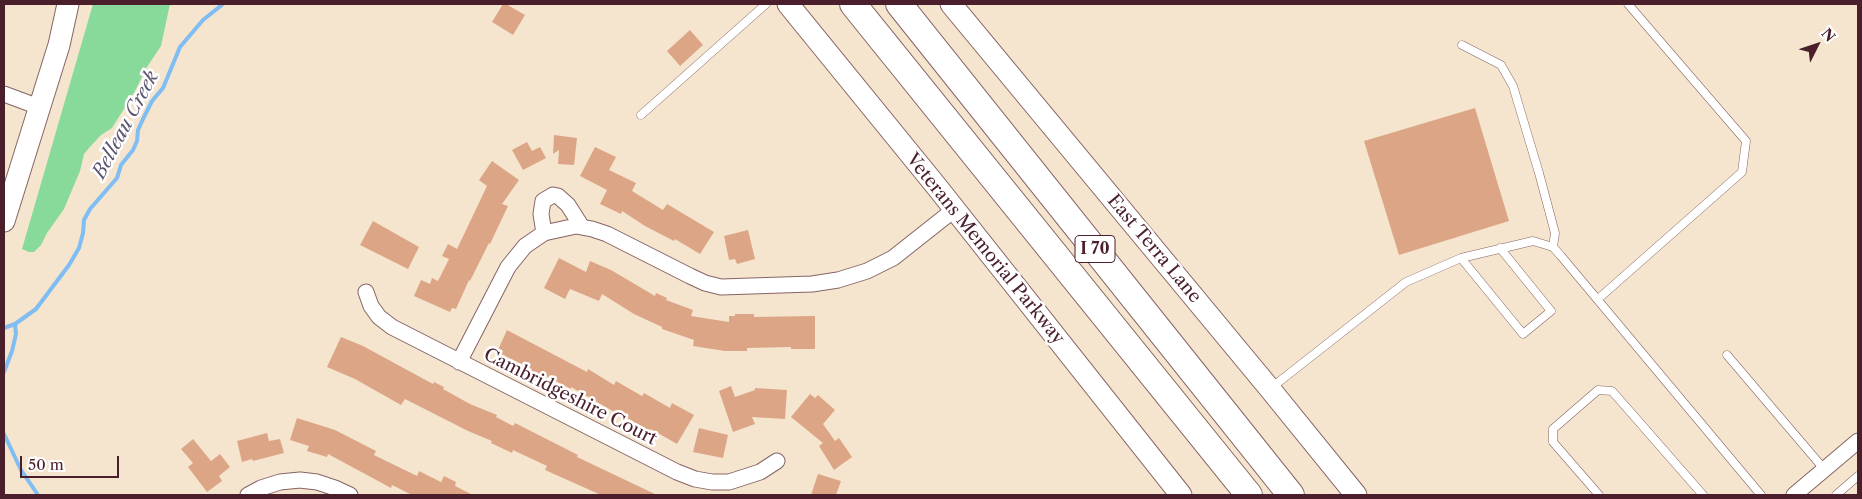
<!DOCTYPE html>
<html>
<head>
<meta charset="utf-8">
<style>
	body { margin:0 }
	#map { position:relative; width:1862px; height:499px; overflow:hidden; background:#f5e5ce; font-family:"Libre Caslon Text",serif }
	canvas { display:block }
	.frame { position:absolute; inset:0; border:5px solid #4a1f2b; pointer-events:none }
	.north { position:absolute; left:1792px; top:20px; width:50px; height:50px; -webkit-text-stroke:4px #fff; paint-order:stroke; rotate:49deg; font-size:14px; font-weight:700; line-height:20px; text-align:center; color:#4a1f2b }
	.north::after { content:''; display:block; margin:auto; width:18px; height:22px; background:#4a1f2b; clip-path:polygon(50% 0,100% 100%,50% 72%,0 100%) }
	.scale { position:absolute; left:20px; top:456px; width:99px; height:22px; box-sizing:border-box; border:2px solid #4a1f2b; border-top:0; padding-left:6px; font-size:15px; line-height:18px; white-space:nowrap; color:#4a1f2b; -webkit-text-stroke:4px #fff; paint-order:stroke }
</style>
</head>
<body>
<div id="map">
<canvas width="1862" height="499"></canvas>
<div class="frame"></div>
<div class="north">N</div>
<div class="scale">50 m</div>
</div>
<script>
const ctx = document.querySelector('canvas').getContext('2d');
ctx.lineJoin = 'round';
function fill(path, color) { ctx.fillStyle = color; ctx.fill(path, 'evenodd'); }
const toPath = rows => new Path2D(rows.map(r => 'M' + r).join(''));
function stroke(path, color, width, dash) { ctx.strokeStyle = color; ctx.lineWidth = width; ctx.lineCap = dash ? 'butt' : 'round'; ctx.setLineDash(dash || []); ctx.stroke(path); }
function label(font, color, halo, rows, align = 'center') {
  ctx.font = font + ' "Libre Caslon Text",serif'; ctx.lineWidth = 5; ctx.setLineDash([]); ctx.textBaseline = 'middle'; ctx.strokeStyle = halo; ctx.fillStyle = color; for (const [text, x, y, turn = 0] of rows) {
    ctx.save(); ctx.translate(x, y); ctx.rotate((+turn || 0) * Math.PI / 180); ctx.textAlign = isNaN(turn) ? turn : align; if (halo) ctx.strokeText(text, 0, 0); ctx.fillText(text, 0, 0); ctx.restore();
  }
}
fill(toPath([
	[93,4,170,4,161,46,147,67,135,91,112,128,101,135,89,148,84,154,80,171,64,209,47,233,41,245,34,252,29,252,22,249]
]), '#88da9b');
stroke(toPath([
	[4,328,15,324,36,309,69,265,79,248,83,233,84,220,90,209,117,178,121,165,133,150,137,141,138,130,143,119,152,101,163,88,180,47,203,20,223,4],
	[4,372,12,351,16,334,15,324],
	[4,434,21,470,38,495]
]), '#7fbdf2', 4);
fill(toPath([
	[503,4,506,4,525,15,513,35,492,22],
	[690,30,703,45,680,66,667,51],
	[1475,108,1509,221,1399,255,1364,141],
	[554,135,577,138,574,165,558,164,559,150,553,154],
	[527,142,532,151,540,147,546,158,523,170,512,150],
	[595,147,616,157,609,170,636,183,632,191,663,210,667,204,714,232,700,254,675,239,674,241,645,226,622,211,621,214,600,204,607,190,580,176],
	[492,161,519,180,502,204,508,206,490,244,489,243,470,281,469,280,456,309,452,308,450,312,414,296,421,280,430,284,432,278,438,281,449,259,442,256,448,244,457,249,487,186,479,180],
	[373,221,419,247,408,269,360,245],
	[748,230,755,259,737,264,735,259,729,260,724,236],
	[559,258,586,272,590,261,611,270,655,296,656,293,667,298,666,300,693,310,691,316,729,322,729,316,735,316,735,314,754,314,754,317,815,316,815,349,791,349,791,347,747,348,747,351,725,351,693,346,694,340,662,329,662,327,634,314,602,294,599,301,570,289,565,299,544,288],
	[507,330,587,372,588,369,614,385,616,381,642,396,644,393,670,408,672,403,694,415,677,444,651,429,650,431,624,416,623,417,571,387,571,389,544,375,543,377,531,371,532,369,497,352],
	[341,337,363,346,433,384,434,382,444,387,443,389,470,404,497,415,496,417,513,426,515,423,578,455,577,457,657,495,601,495,545,470,547,466,513,450,512,453,491,443,492,441,468,431,405,399,401,405,355,379,327,367],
	[731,386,735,397,755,390,755,388,787,390,785,419,752,417,755,424,733,432,719,391],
	[810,394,815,398,818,395,835,410,823,424,835,441,839,438,852,457,834,470,819,446,823,443,791,417],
	[297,418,335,430,376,451,374,455,417,476,419,471,441,482,444,476,456,482,455,486,473,495,412,495,392,485,391,488,328,454,327,457,307,451,309,446,290,440],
	[699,428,728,435,723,458,693,452],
	[267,433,269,441,280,439,284,453,253,461,252,459,242,462,237,441],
	[193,439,211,461,220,454,230,467,219,476,222,481,207,492,188,467,193,463,181,449],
	[818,474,841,481,836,495,811,495]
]), '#dca686');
const lane = toPath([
	[1462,45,1501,65,1513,86,1539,173,1555,233,1553,247],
	[641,115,766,4],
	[1461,258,1523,334,1551,311,1500,248],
	[1598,299,1742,172,1746,141,1628,4],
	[1727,355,1824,469],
	[1271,388,1406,282,1461,258,1533,241,1553,247,1561,256,1761,495],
	[1599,495,1553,442,1553,429,1598,390,1612,391,1703,495],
	[1836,495,1858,476]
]);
const street = toPath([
	[4,94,39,107],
	[544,233,541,214,543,201,553,195,558,196,568,205,582,227],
	[366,292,371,306,379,317,392,327,677,472,695,479,712,482,729,482,760,472,777,461],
	[459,362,508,267,525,246,544,233,576,226,592,229,607,234,690,276,705,283,721,287,812,284,838,280,867,271,893,258,955,209],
	[248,495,261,488,280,482,300,480,317,482,335,488,350,495],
	[1794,495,1858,441]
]);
const secondary = toPath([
	[788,4,937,187,1181,495],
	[951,4,1270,389,1356,495],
	[4,221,59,45,68,4]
]);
const highway = toPath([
	[853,4,1249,495],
	[899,4,1291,495]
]);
stroke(lane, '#866464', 9);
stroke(street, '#866464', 17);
stroke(secondary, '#866464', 23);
stroke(highway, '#866464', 28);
stroke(lane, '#fff', 8);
stroke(street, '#fff', 15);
stroke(secondary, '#fff', 21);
stroke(highway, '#fff', 26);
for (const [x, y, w] of [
	[1095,249,40]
]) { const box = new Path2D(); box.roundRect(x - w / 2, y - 13.5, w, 27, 4); ctx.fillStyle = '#fff'; ctx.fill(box); stroke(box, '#4a1f2b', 1); }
label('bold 16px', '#4a1f2b', null, [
	["I 70",1095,249]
]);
label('18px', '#4a1f2b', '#fff', [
	["Veterans Memorial Parkway",985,249,51],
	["East Terra Lane",1154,249,50],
	["Cambridgeshire Court",570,397,27]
]);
label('italic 19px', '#5d5671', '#fff', [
	["Belleau Creek",126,125,-62]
]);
</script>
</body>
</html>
